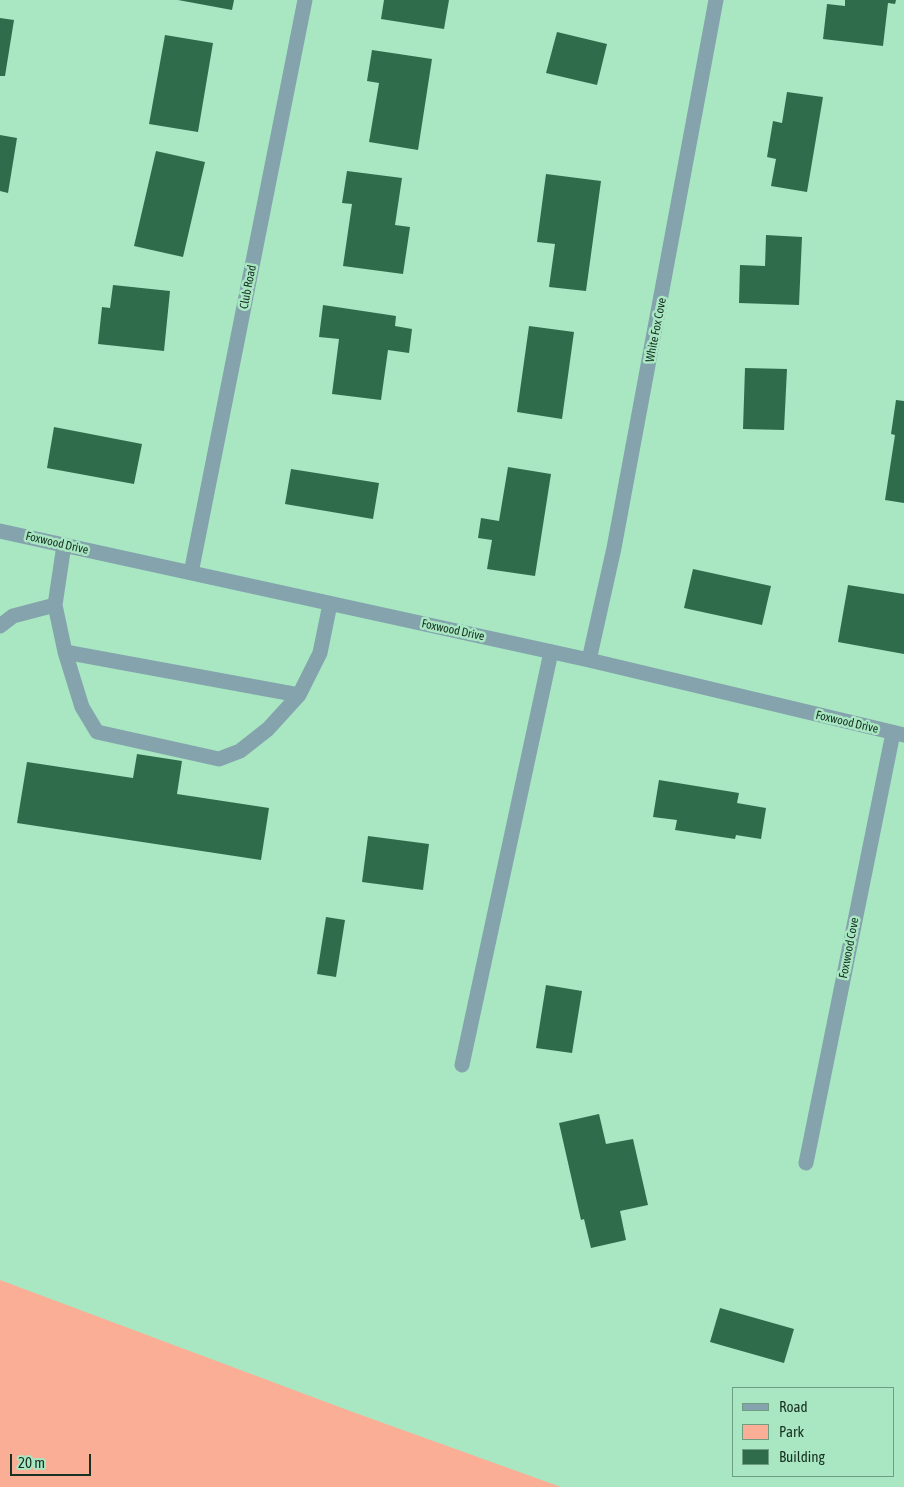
<!DOCTYPE html>
<html>
<head>
<meta charset="utf-8">
<style>
	body { margin:0 }
	#map { position:relative; width:904px; height:1487px; overflow:hidden; background:#a8e7c2; font-family:"Asap Condensed",sans-serif }
	canvas { display:block }
	.legend { position:absolute; left:732px; top:1387px; width:162px; height:90px; box-sizing:border-box; background:#a8e7c2; border:1px solid #6e9e82; margin:0; padding:6px 9px; list-style:none; font-size:15px; color:#183123 }
	.legend li { display:flex; align-items:center; gap:10px; height:25px }
	.legend b { width:25px; border:1px solid #6e9e82 }
	.scale { position:absolute; left:10px; top:1454px; width:81px; height:22px; box-sizing:border-box; border:2px solid #183123; border-top:0; padding-left:6px; font-size:15px; line-height:18px; white-space:nowrap; color:#183123; -webkit-text-stroke:4px #a8e7c2; paint-order:stroke }
</style>
</head>
<body>
<div id="map">
<canvas width="904" height="1487"></canvas>
<ul class="legend">
<li><b style="height:6px;background:#84a3ad"></b>Road</li>
<li><b style="height:14px;background:#fbae96"></b>Park</li>
<li><b style="height:14px;background:#2f6c4c"></b>Building</li>
</ul>
<div class="scale">20 m</div>
</div>
<script>
const ctx = document.querySelector('canvas').getContext('2d');
ctx.lineJoin = 'round';
function fill(path, color) { ctx.fillStyle = color; ctx.fill(path, 'evenodd'); }
const toPath = rows => new Path2D(rows.map(r => 'M' + r).join(''));
function stroke(path, color, width, dash) { ctx.strokeStyle = color; ctx.lineWidth = width; ctx.lineCap = dash ? 'butt' : 'round'; ctx.setLineDash(dash || []); ctx.stroke(path); }
function label(font, color, halo, rows, align = 'center') {
  ctx.font = font + ' "Asap Condensed",sans-serif'; ctx.lineWidth = 5; ctx.setLineDash([]); ctx.textBaseline = 'middle'; ctx.strokeStyle = halo; ctx.fillStyle = color; for (const [text, x, y, turn = 0] of rows) {
    ctx.save(); ctx.translate(x, y); ctx.rotate((+turn || 0) * Math.PI / 180); ctx.textAlign = isNaN(turn) ? turn : align; if (halo) ctx.strokeText(text, 0, 0); ctx.fillText(text, 0, 0); ctx.restore();
  }
}
fill(toPath([
	[0,1280,350,1411,561,1487,0,1487]
]), '#fbae96');
fill(toPath([
	[178,0,234,0,232,10],
	[384,0,449,0,444,29,381,19],
	[845,0,896,0,895,4,888,3,883,46,823,39,827,4,845,6],
	[0,18,14,20,5,76,0,76],
	[557,32,607,44,597,85,546,73],
	[165,35,213,43,198,132,149,124],
	[372,50,432,59,418,150,369,142,379,83,367,81],
	[787,92,823,97,807,192,771,186,776,159,767,157,773,121,782,123],
	[0,135,17,138,8,193,0,191],
	[156,151,205,162,183,257,134,246],
	[347,171,402,178,395,225,410,227,403,274,343,266,352,204,342,203],
	[546,174,601,181,586,291,549,287,555,244,537,242],
	[766,235,802,237,799,305,739,303,740,265,765,266],
	[113,285,170,291,164,351,98,344,102,307,110,308],
	[323,305,396,316,395,326,412,329,409,353,388,350,381,400,332,394,339,339,319,337],
	[529,326,574,332,562,419,517,412],
	[745,368,787,369,784,430,743,429],
	[896,400,904,401,904,503,885,500,895,435,891,434],
	[54,427,142,444,134,484,47,468],
	[508,467,551,474,535,576,487,569,492,540,478,538,481,518,499,521],
	[291,469,379,483,373,519,285,504],
	[693,569,771,586,762,625,684,608],
	[848,585,904,594,904,654,838,642],
	[137,754,182,761,177,794,269,808,261,860,17,823,27,762,133,778],
	[659,780,739,793,737,803,766,808,761,839,736,835,735,839,675,830,677,820,653,817],
	[368,836,429,844,423,890,362,882],
	[326,917,345,920,336,977,317,974],
	[546,985,582,991,572,1053,536,1048],
	[599,1114,606,1144,633,1139,648,1205,620,1211,626,1240,591,1248,584,1219,581,1220,559,1123],
	[720,1308,794,1329,784,1363,710,1342]
]), '#2f6c4c');
stroke(toPath([
	[64,545,55,605,65,652,82,707,97,732,219,759,240,751,268,729,299,695,320,653,330,604],
	[0,626,13,616,55,605],
	[65,652,299,695],
	[462,1065,551,652]
]), '#84a3ad', 15);
stroke(toPath([
	[0,531,589,660,904,735],
	[191,573,305,0],
	[589,660,614,548,716,0],
	[806,1163,893,733]
]), '#84a3ad', 15);
label('12px', '#183123', '#a8e7c2', [
	["Club Road",248,287,-79],
	["White Fox Cove",656,330,-79],
	["Foxwood Drive",57,543,13],
	["Foxwood Drive",453,630,12],
	["Foxwood Drive",847,722,13],
	["Foxwood Cove",849,948,-79]
]);
</script>
</body>
</html>
